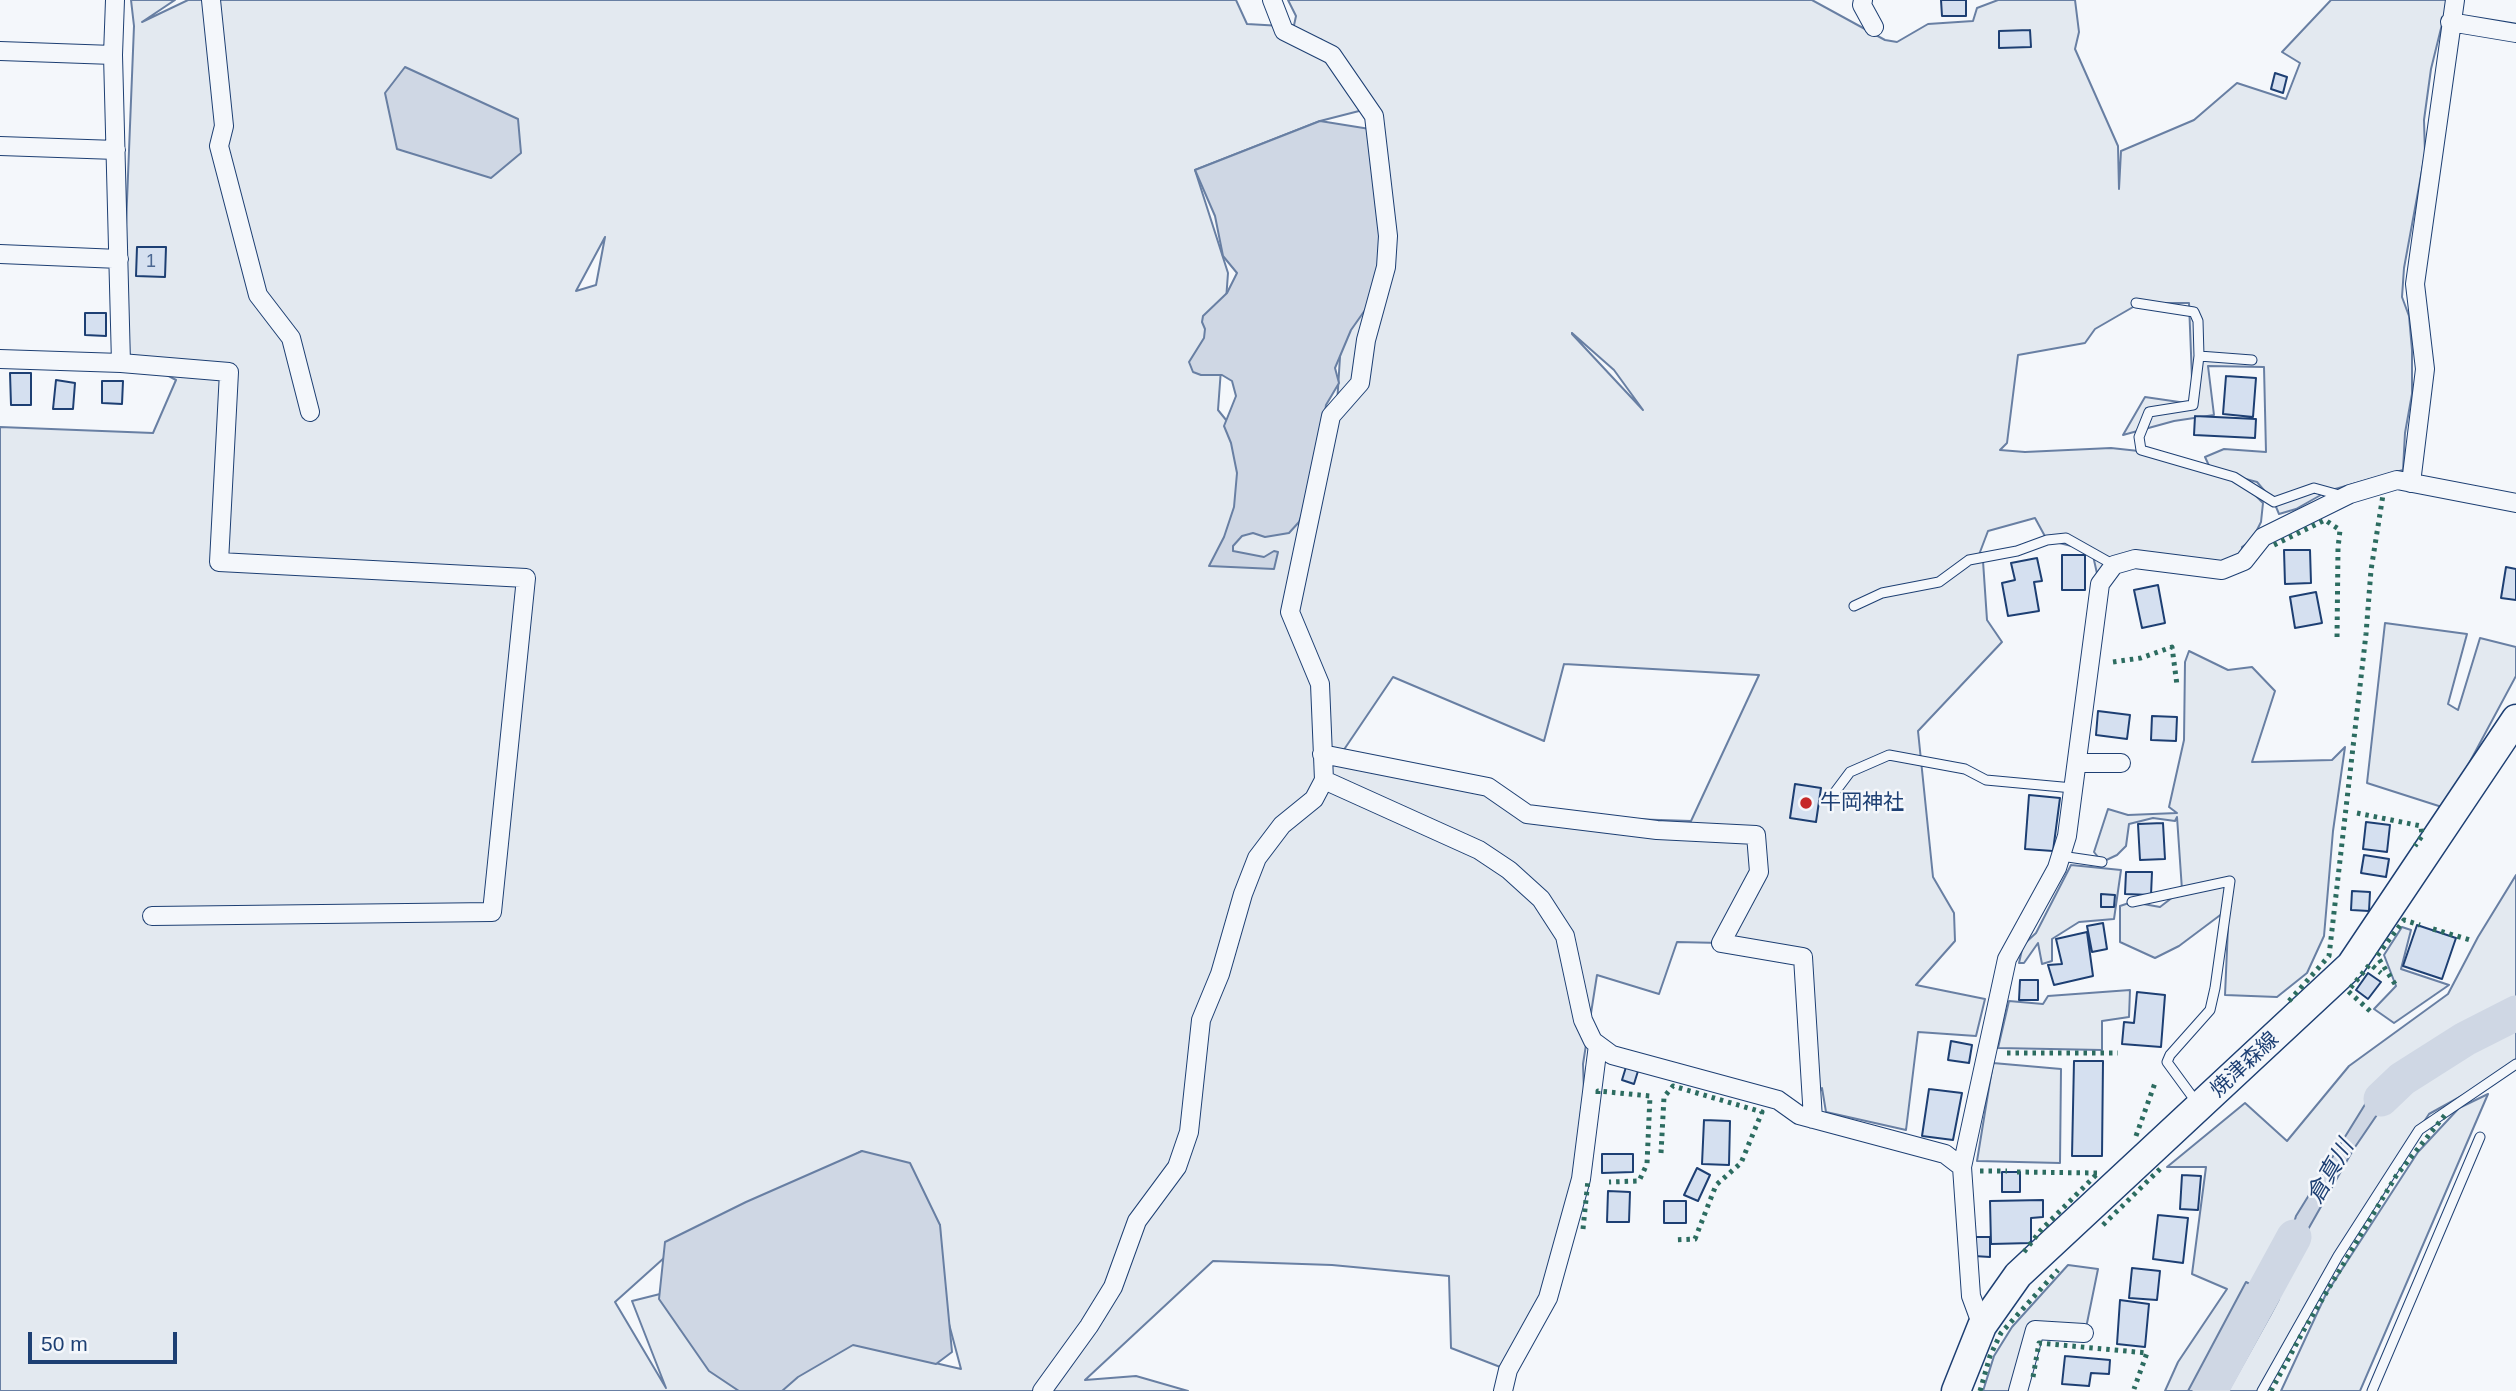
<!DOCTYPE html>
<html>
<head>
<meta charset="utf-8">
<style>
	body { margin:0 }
	#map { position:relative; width:2516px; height:1391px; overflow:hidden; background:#f4f7fb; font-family:Arial,sans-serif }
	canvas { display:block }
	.scale { position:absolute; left:28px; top:1332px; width:149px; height:32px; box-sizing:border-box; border:4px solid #1d3f73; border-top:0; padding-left:9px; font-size:21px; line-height:24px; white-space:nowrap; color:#1d3f73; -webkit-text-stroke:5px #f4f7fb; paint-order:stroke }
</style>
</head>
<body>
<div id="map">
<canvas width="2516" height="1391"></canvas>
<div class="scale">50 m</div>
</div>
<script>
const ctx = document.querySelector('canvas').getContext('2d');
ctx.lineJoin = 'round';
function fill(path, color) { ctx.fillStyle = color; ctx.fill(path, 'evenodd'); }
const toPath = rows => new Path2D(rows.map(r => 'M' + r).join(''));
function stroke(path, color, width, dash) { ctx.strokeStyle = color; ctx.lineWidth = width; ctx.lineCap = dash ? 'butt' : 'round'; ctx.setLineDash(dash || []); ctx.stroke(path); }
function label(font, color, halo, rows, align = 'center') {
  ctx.font = font + ' Arial,"Noto Sans JP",sans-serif'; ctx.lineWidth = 5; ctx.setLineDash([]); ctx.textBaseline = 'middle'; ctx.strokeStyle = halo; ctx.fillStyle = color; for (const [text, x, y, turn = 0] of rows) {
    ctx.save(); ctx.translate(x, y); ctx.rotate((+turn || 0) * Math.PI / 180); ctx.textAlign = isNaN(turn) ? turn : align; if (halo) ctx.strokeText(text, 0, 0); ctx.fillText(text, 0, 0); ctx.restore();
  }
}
const green = toPath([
	[131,0,175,0,142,22,188,0,1236,0,1247,24,1282,26,1343,76,1363,110,1320,121,1195,170,1228,273,1218,410,1239,436,1240,466,1250,471,1255,477,1337,404,1341,341,1395,225,1378,110,1322,40,1293,30,1296,16,1288,0,1812,0,1885,40,1897,42,1928,24,1973,21,1977,8,1998,0,2075,0,2079,32,2075,49,2118,146,2119,189,2121,151,2194,120,2237,83,2286,99,2300,63,2282,52,2331,0,2448,0,2431,69,2424,120,2425,154,2404,268,2402,297,2409,316,2412,350,2412,394,2405,433,2403,470,2328,491,2296,509,2279,514,2274,502,2257,482,2223,473,2241,481,2263,503,2261,522,2252,540,2242,547,2241,562,2213,569,2129,553,2098,578,2092,551,2047,540,2035,518,1988,531,1977,560,1983,561,1987,620,2002,642,1918,731,1933,877,1954,913,1955,941,1916,985,1985,999,1976,1036,1918,1032,1906,1130,1826,1112,1822,1088,1812,1105,1803,957,1721,943,1677,942,1659,994,1597,975,1583,1064,1585,1120,1581,1179,1548,1298,1508,1370,1451,1348,1449,1276,1332,1265,1213,1261,1085,1380,1136,1376,1188,1391,0,1391,0,427,153,433,176,380,121,350,134,26,131,0],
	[605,237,596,285,576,291,605,237],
	[2140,303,2189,303,2193,404,2145,397,2123,435,2174,421,2214,415,2208,366,2264,367,2266,452,2224,449,2205,457,2211,470,2148,452,2111,448,2025,452,2000,450,2007,443,2018,355,2085,343,2095,329,2140,303],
	[1572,333,1614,370,1643,410,1572,334,1572,333],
	[1564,664,1759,675,1691,821,1538,816,1488,787,1339,757,1393,677,1544,741,1564,664],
	[862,1151,871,1173,940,1225,941,1294,961,1369,853,1344,774,1375,718,1361,680,1329,668,1292,632,1301,666,1388,615,1302,664,1258,862,1151],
	[2385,623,2467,634,2448,704,2458,710,2480,638,2516,647,2516,676,2445,808,2367,783,2385,623],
	[2189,651,2228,670,2252,667,2275,691,2252,762,2332,760,2345,747,2333,831,2324,936,2307,973,2277,997,2225,995,2228,927,2227,910,2179,946,2155,958,2120,942,2120,906,2132,902,2160,907,2182,890,2177,817,2175,821,2153,818,2129,824,2126,846,2117,855,2102,862,2094,852,2108,809,2128,815,2177,813,2169,807,2184,740,2185,662,2189,651],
	[2071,865,2121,870,2114,919,2079,922,2052,939,2052,961,2042,964,2038,943,2024,963,2019,963,2023,945,2036,933,2071,865],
	[2516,875,2516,1066,2429,1114,2351,1234,2261,1391,2165,1391,2178,1362,2227,1289,2192,1274,2206,1167,2167,1167,2245,1103,2287,1141,2349,1066,2448,994,2478,937,2516,875],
	[2402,927,2411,930,2401,969,2449,985,2394,1023,2374,1009,2396,986,2384,955,2402,927],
	[2130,990,2129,1017,2102,1021,2102,1050,1998,1048,2009,1001,2043,1004,2048,996,2130,990],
	[1993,1063,2061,1069,2060,1163,1977,1161,1993,1063],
	[2488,1094,2360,1391,2281,1391,2326,1294,2418,1152,2459,1108,2488,1094],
	[2068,1265,2098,1269,2086,1328,2037,1326,2011,1391,1983,1391,1994,1356,2012,1327,2068,1265]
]);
fill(green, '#e3e9f0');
stroke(green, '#687fa3', 2);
const water = toPath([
	[405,67,518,119,521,153,491,178,397,149,385,93,405,67],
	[1320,121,1376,130,1387,247,1370,303,1351,330,1335,368,1339,383,1326,405,1322,435,1324,463,1299,522,1289,533,1265,537,1253,533,1242,536,1233,546,1233,551,1264,557,1274,551,1278,552,1274,569,1209,566,1224,537,1234,507,1237,473,1231,443,1224,426,1236,396,1232,381,1222,375,1201,375,1193,372,1189,362,1204,338,1205,329,1202,322,1203,316,1227,293,1237,273,1223,256,1215,216,1195,170,1320,121],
	[2419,1069,2383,1106,2353,1150,2293,1256,2281,1286,2263,1276,2291,1233,2296,1216,2369,1098,2419,1069],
	[862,1151,910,1163,940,1225,952,1352,936,1364,853,1345,798,1377,782,1391,739,1391,709,1371,659,1299,665,1242,746,1202,862,1151],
	[2246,1282,2279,1299,2271,1314,2228,1391,2188,1391,2246,1282]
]);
fill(water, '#cfd7e4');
stroke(water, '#687fa3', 2);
stroke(toPath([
	[2381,1099,2402,1079,2465,1039,2516,1013],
	[2210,1391,2294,1237]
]), '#cfd7e4', 35);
const building = toPath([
	[1941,0,1966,0,1966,16,1942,16,1941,0],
	[2030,30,2031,47,1999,48,1999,31,2030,30],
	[2275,73,2287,77,2283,93,2271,89,2275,73],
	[137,247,166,247,165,277,136,276,137,247],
	[85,313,106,313,106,336,85,335,85,313],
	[10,373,31,373,31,405,11,405,10,373],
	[2226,376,2256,378,2253,417,2223,414,2226,376],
	[56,380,75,383,73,409,53,409,56,380],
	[102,381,123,381,122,404,102,403,102,381],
	[2195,416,2256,419,2255,438,2194,435,2195,416],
	[2284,550,2310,550,2311,583,2285,584,2284,550],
	[2062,555,2085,555,2085,590,2062,590,2062,555],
	[2037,558,2042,581,2034,582,2039,611,2008,616,2002,583,2015,580,2011,563,2037,558],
	[2506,567,2516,569,2516,600,2501,598,2506,567],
	[2158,585,2165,623,2142,628,2134,590,2158,585],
	[2316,592,2322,623,2295,628,2290,597,2316,592],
	[2098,711,2130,715,2127,739,2096,735,2098,711],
	[2152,716,2177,717,2176,741,2151,740,2152,716],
	[1795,784,1821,788,1816,822,1790,818,1795,784],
	[2029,795,2060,798,2053,851,2025,849,2029,795],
	[2366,822,2390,825,2387,852,2363,849,2366,822],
	[2163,823,2165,859,2140,860,2138,824,2163,823],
	[2364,855,2389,859,2386,877,2361,873,2364,855],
	[2126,872,2152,872,2151,895,2125,894,2126,872],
	[2352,891,2370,892,2369,911,2351,910,2352,891],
	[2101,894,2115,895,2114,907,2101,907,2101,894],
	[2103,923,2107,949,2092,952,2087,926,2103,923],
	[2417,925,2456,938,2442,979,2403,966,2417,925],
	[2087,932,2093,976,2054,985,2048,965,2062,964,2056,939,2087,932],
	[2368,973,2381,982,2368,999,2356,990,2368,973],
	[2020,980,2038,980,2038,1000,2019,1000,2020,980],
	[2137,992,2165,995,2161,1047,2122,1044,2124,1022,2134,1023,2137,992],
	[1951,1041,1972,1045,1969,1063,1948,1060,1951,1041],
	[2074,1061,2103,1061,2102,1156,2072,1156,2074,1061],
	[1626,1067,1638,1071,1634,1084,1622,1080,1626,1067],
	[1929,1089,1962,1093,1953,1140,1922,1136,1929,1089],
	[1704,1120,1730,1121,1729,1165,1702,1164,1704,1120],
	[1602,1154,1633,1154,1633,1172,1602,1173,1602,1154],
	[1697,1168,1710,1175,1698,1201,1684,1195,1697,1168],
	[2002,1172,2020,1172,2020,1192,2002,1192,2002,1172],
	[2182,1175,2201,1176,2198,1210,2180,1209,2182,1175],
	[1608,1191,1630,1192,1629,1222,1607,1222,1608,1191],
	[2043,1200,2043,1217,2031,1218,2031,1243,1991,1244,1990,1201,2043,1200],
	[1664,1201,1686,1201,1686,1223,1664,1223,1664,1201],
	[2158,1215,2188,1218,2183,1263,2153,1259,2158,1215],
	[1974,1237,1990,1237,1990,1257,1974,1256,1974,1237],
	[2132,1268,2160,1271,2157,1300,2129,1298,2132,1268],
	[2120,1300,2149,1304,2145,1347,2117,1344,2120,1300],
	[2065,1356,2110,1360,2109,1374,2091,1373,2089,1386,2062,1384,2065,1356]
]);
fill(building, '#d5e0f0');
stroke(building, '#1d3f73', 2);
const lane = toPath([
	[2136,303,2194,312,2198,321,2199,356],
	[2252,360,2199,356,2193,405,2149,412,2139,437,2141,450,2234,477,2274,502,2314,488,2343,496],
	[1854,606,1882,593,1939,582,1969,560,2017,551,2047,540,2066,538,2114,565],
	[1832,796,1850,772,1889,755,1965,769,1986,780,2073,788],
	[2061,856,2102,862],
	[2132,902,2230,881,2215,988,2210,1010,2170,1055,2167,1062,2197,1103],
	[2262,1391,2338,1256,2419,1130,2516,1064],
	[2372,1391,2480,1137]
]);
const street = toPath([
	[211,0,224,126,219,146,258,295,291,338,310,412],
	[1863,0,1862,5,1874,27],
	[2450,22,2516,33],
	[0,51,113,55],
	[0,146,116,150],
	[0,254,119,259],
	[0,359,121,363,113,55,115,0],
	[121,363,229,372,219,562,526,578,492,912,152,916],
	[2411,483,2425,369,2415,284,2455,0],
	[1322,754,1488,787,1527,814,1657,830,1756,835,1759,872,1721,943,1803,957,1813,1119],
	[2077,763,2121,763],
	[1324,780,1479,850,1509,870,1541,899,1565,936,1583,1020,1593,1041,1612,1055,1778,1100,1799,1115,1945,1154,1962,1167,1971,1296,1982,1326],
	[1962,1167,2007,959,2057,868,2067,836,2100,584,2114,565,2135,559,2222,570,2244,561,2263,537,2350,494,2397,480,2516,503],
	[1042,1391,1089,1326,1113,1287,1137,1221,1177,1167,1189,1132,1201,1020,1220,974,1243,894,1257,858,1282,825,1314,799,1324,780,1320,684,1290,612,1331,416,1360,383,1366,340,1386,267,1388,236,1374,116,1332,55,1284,31,1272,0],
	[1503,1391,1508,1370,1548,1298,1581,1179,1598,1045],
	[2018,1391,2035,1330,2084,1333]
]);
const primary = toPath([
	[1956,1391,1982,1326,2018,1275,2351,965,2516,719]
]);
stroke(lane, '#1d3f73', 11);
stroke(street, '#1d3f73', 20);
stroke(primary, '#1d3f73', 31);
stroke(lane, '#f4f7fb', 9);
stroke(street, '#f4f7fb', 18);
stroke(primary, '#f4f7fb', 28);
stroke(toPath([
	[2274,545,2325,520,2340,530,2338,548,2337,640],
	[2113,662,2141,658,2172,647,2177,685],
	[2357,813,2421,826,2422,836,2415,846],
	[2433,929,2470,940],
	[2395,984,2377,956,2404,920,2420,925],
	[2289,1001,2329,956,2366,634,2371,570,2383,495],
	[2370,1011,2348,991,2370,964,2381,973],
	[2007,1053,2118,1053],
	[1598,1094,1598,1091,1650,1096,1647,1164,1639,1181,1609,1182],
	[2136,1136,2155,1083],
	[1661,1153,1664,1097,1673,1086,1762,1112,1741,1163,1716,1185,1695,1239,1673,1240],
	[1980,1171,2007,1171],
	[2017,1172,2098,1173],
	[2103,1225,2161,1168],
	[1583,1229,1588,1180],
	[2024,1252,2041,1230,2098,1173],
	[2033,1377,2039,1343,2147,1353,2134,1389],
	[1980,1391,1990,1356,2001,1333,2058,1270],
	[2271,1391,2305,1328,2396,1176,2445,1115]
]), '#2c6c60', 5, [3.5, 5]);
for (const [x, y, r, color] of [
	[1806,803,7,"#c62828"]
]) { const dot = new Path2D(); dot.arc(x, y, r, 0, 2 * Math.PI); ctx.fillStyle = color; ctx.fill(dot); stroke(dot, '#f4f7fb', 2.5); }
label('18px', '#4b6792', null, [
	["1",151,262]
]);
label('21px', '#1d3f73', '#f4f7fb', [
	["牛岡神社",1820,803]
], 'left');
label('21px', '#1d3f73', '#f4f7fb', [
	["焼津森線",2245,1065,-43]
]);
label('italic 23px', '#1d3f73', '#f4f7fb', [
	["倉真川",2331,1172,-60]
]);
</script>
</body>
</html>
